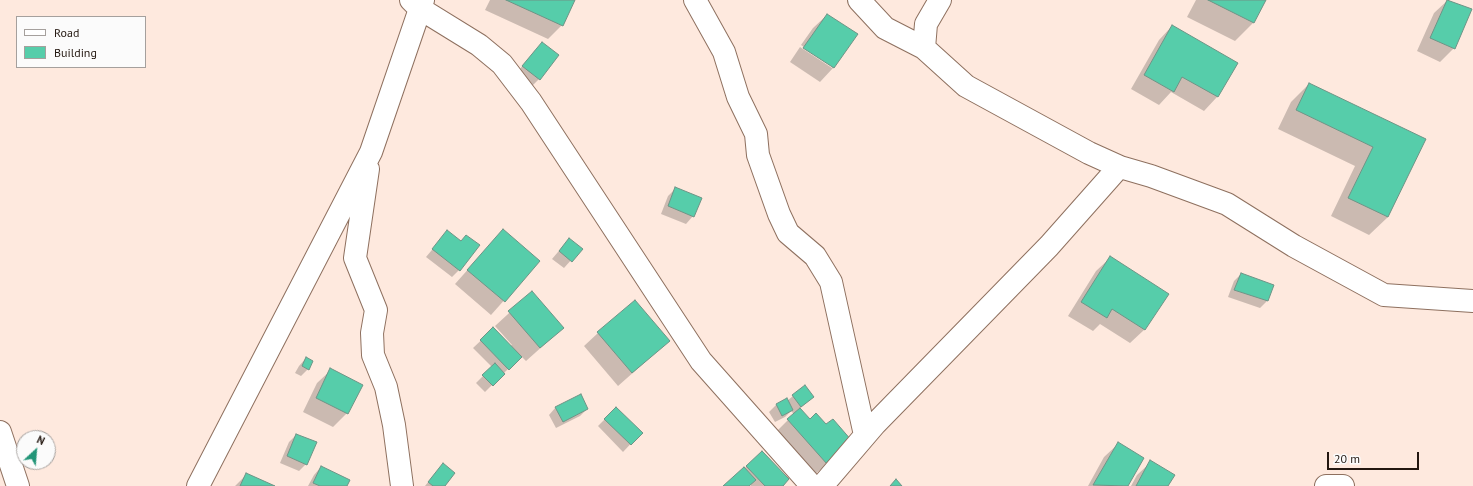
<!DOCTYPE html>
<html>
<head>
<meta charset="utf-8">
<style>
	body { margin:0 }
	#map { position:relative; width:1473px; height:486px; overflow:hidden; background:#fee9de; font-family:"PT Sans",sans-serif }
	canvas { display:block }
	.legend { position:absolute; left:16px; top:16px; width:130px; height:52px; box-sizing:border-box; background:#fbfbfb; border:1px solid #a5a09d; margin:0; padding:5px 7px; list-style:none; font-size:12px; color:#231710 }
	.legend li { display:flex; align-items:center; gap:8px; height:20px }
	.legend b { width:20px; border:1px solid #a5a09d }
	.north { position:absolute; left:16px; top:430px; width:40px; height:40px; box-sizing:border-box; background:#fbfbfb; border:1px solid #a5a09d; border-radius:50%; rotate:26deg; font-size:11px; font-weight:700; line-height:16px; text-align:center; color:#231710 }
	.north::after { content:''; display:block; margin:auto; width:14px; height:18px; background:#239578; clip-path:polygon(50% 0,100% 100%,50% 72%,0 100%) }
	.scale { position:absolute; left:1327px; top:452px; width:92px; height:18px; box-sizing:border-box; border:2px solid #231710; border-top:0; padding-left:5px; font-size:12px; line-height:14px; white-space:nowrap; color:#231710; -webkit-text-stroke:3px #fbfbfb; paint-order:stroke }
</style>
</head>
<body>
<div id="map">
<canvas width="1473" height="486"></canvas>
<ul class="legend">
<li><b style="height:5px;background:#fff"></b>Road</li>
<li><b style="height:11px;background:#56cdaa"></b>Building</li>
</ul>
<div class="north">N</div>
<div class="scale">20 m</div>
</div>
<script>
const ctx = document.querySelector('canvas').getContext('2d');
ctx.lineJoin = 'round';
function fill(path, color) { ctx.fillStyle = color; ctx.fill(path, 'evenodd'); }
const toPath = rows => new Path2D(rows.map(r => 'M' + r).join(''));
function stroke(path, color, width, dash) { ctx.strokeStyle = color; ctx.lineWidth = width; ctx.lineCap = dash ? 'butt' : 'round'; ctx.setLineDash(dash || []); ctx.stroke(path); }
fill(toPath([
	[490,0,574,0,562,25,548,39,485,10],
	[1196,0,1265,0,1253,23,1235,41,1187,17],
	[1448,0,1470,10,1454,48,1440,62,1417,51,1434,13],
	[827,15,856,35,833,68,820,82,790,62,800,47,832,68,832,66,801,45,813,28],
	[1172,26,1236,63,1217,97,1204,111,1171,92,1159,105,1131,89,1159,40],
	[535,50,539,79,532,86,516,74],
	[1309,84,1425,140,1388,217,1369,235,1331,216,1355,166,1278,129,1291,102],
	[675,189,693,216,686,224,661,214,668,196],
	[503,230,539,261,491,315,455,284],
	[447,232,460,242,459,270,452,277,426,257],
	[569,239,581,249,564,268,552,259],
	[1110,258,1167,294,1144,330,1130,343,1100,324,1093,331,1068,316,1096,271],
	[1241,274,1273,285,1267,301,1260,308,1228,297,1234,281],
	[532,292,563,328,526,361,521,356,485,392,476,383,492,367,473,348,493,329,510,346,512,345,495,326],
	[598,333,669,341,618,386,584,346],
	[306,358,308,369,301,376,295,373,299,366],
	[331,370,361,386,347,413,333,427,303,412,317,383],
	[805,386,813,397,799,409,810,421,826,426,837,455,812,477,774,434,794,414,791,411,785,417,775,422,769,412,776,405,787,401],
	[556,407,587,409,580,416,556,428,549,415],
	[616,408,641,433,623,452,598,426],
	[296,435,306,464,299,471,280,463,289,442],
	[1118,444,1143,458,1127,486,1088,486,1104,457],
	[762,452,781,486,751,486,750,484,748,486,725,486],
	[1151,462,1167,486,1131,486,1137,475],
	[321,467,346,486,308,486,314,475],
	[436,472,444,486,425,486],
	[247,474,272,486,235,486]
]), '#0003');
const building = toPath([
	[506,0,575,0,563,26,506,0],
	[1208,0,1266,0,1254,23,1208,0],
	[1447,0,1472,9,1455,49,1430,38,1447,0],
	[827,14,858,34,834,68,803,48,827,14],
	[1172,25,1238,63,1218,97,1182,77,1174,92,1144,75,1172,25],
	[542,42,559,55,540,80,522,66,542,42],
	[1309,83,1426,139,1388,217,1348,198,1373,147,1296,110,1309,83],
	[675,187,702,198,694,217,668,206,675,187],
	[503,229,540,261,505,302,467,270,503,229],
	[447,230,461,241,466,235,480,245,460,271,432,249,447,230],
	[569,238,583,249,572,262,559,251,569,238],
	[1110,256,1169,294,1145,330,1112,309,1107,318,1081,302,1110,256],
	[1241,273,1274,285,1268,301,1234,290,1241,273],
	[532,291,564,328,540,348,508,311,532,291],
	[635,300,670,341,632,373,597,332,635,300],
	[493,327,522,357,509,370,480,340,493,327],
	[306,357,313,361,309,370,302,366,306,357],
	[495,363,505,374,493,386,482,375,495,363],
	[330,368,363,385,348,414,316,398,330,368],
	[805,385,814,397,801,407,792,395,805,385],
	[581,394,588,409,563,422,555,407,581,394],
	[787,398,793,410,782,416,776,404,787,398],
	[616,407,643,433,631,445,604,419,616,407],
	[800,408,810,419,816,413,826,424,833,419,852,441,827,464,787,419,800,408],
	[296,434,317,442,307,465,287,456,296,434],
	[1118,442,1144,458,1128,486,1093,485,1118,442],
	[762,451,789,479,783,486,765,486,746,466,762,451],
	[1150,460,1175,475,1168,486,1136,486,1150,460],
	[443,463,455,473,445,486,433,486,428,482,443,463],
	[321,466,350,480,347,486,320,486,313,483,321,466],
	[744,467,756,480,749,486,723,486,744,467],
	[246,473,275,486,240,486,246,473],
	[896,479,902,486,890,486,896,479]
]);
fill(building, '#56cdaa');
stroke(building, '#6e9486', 1);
const minor = toPath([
	[411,0,419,8,479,45,502,64,531,102,701,361,812,486],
	[695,0,724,52,738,97,756,134,758,155,779,214,788,233,815,256,831,282,865,435],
	[859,0,885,28,924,48,966,86,1089,153,1120,167,1151,176,1227,204,1294,246,1384,295,1473,301],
	[924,48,926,24,940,0],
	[368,169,355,258,376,310,372,333,373,355,386,387,394,425,402,486],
	[0,432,18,486],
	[198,486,371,152,423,0],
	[822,486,875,424,1049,246,1119,167],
	[1326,486,1343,486]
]);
stroke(minor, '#8e705f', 24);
stroke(minor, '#fff', 22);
</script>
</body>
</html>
